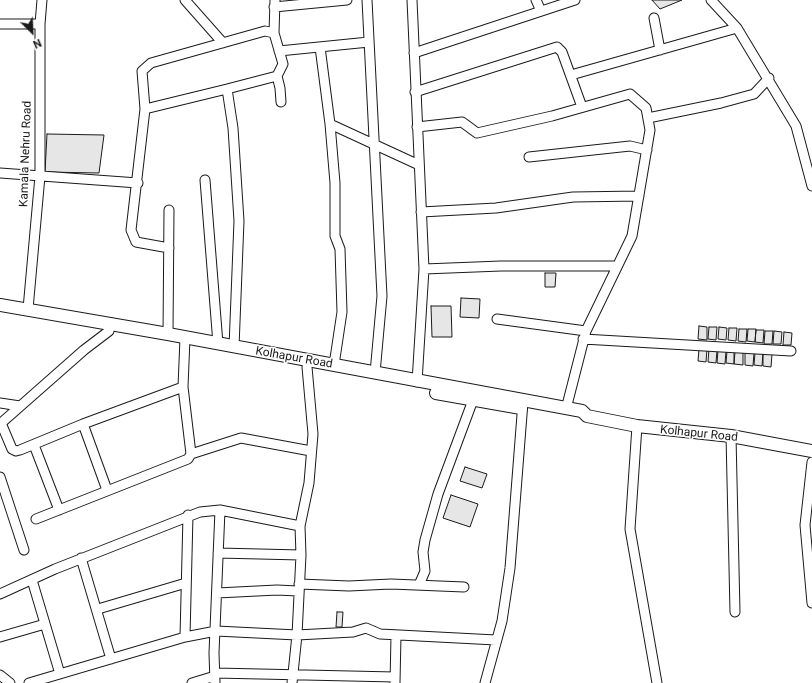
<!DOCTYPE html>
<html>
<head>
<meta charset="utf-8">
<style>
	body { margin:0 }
	#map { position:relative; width:812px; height:683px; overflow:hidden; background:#fff; font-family:Roboto,sans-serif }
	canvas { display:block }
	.north { position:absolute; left:12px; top:12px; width:40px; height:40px; -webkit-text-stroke:3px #fff; paint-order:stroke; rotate:156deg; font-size:11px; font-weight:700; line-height:16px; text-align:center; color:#1a1a1a }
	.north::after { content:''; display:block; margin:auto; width:14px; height:18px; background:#1a1a1a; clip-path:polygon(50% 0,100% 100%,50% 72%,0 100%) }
</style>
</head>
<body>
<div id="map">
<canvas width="812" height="683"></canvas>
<div class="north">N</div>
</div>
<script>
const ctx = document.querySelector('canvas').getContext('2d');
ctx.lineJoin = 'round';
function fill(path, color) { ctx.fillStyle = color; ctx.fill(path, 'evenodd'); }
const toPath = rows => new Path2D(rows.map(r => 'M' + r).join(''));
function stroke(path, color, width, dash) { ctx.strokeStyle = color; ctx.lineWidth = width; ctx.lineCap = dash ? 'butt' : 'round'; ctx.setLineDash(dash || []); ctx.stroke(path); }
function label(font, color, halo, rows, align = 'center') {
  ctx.font = font + ' Roboto,sans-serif'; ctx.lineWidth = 3; ctx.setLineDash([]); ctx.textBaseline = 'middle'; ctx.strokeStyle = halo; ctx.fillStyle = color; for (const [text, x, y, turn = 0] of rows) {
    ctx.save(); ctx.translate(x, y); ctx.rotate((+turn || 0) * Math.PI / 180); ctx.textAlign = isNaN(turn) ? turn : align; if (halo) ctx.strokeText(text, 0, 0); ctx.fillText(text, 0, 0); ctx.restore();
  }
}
const building = toPath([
	[652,0,682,0,660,9,652,0],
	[47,134,104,135,99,173,45,172,47,134],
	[545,273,556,273,555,287,545,287,545,273],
	[461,298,480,299,479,318,460,317,461,298],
	[431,306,451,306,452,337,432,337,431,306],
	[699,326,707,327,707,340,698,339,699,326],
	[709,327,717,327,716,340,708,339,709,327],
	[719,327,727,328,726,340,718,339,719,327],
	[729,328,737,328,736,341,728,340,729,328],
	[739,329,747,329,746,342,738,341,739,329],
	[748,329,756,329,755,342,747,341,748,329],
	[756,330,764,330,763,343,755,342,756,330],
	[765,331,773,331,772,344,764,344,765,331],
	[774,331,782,332,781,344,773,344,774,331],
	[784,332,792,333,791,345,783,345,784,332],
	[699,349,707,349,706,362,698,361,699,349],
	[709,349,717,350,716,363,708,362,709,349],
	[718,350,726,351,725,364,717,363,718,350],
	[727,351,734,352,734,364,726,363,727,351],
	[735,352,743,352,743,365,734,364,735,352],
	[745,352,754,353,753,366,745,365,745,352],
	[755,353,763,353,762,366,754,365,755,353],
	[763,353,772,354,771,367,763,366,763,353],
	[465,467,487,474,482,488,460,481,465,467],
	[451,495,478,504,470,527,443,518,451,495],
	[337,612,343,612,342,627,336,627,337,612]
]);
fill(building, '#e6e6e6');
stroke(building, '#1a1a1a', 1);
const minor = toPath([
	[185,0,223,43],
	[367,0,382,296,375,373],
	[412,0,424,269,417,382],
	[536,0,541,11],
	[711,0,737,28,796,126,812,186],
	[274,7,347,0],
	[654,18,660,50],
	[0,24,40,24],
	[274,33,275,0],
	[320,47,330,124,335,183,335,236,340,249,342,312,334,365],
	[279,51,369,42],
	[414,53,575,0],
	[571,75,737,28],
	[277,76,280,88,281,102],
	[227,89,145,109,142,71,151,63,265,31,274,33,283,64,277,76,227,89,233,128,239,221,234,347],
	[415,92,557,47,562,52,582,107],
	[145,109,131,230,136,242,169,248],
	[648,118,721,103,754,94,769,78],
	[330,124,419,165],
	[417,127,462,122,477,133,552,116,630,94,646,108,650,130,632,236,586,331,566,409],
	[529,157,630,146,647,150],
	[0,173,138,183],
	[205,180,218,344],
	[421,212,496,208,573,197,639,196],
	[424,269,501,266,617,266],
	[28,309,40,176,40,24,42,0],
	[497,319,586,331],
	[168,334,169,210],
	[583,339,791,351],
	[0,403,20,406],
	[1,423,12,449,16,451,20,450,83,424,183,387],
	[0,424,84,350,109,331],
	[83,424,107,490],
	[637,426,630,529,657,683],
	[731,436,735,612],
	[34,445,59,510],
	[191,454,241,438,311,451],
	[812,462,805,525,812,603],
	[0,477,24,550],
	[36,519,188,459,191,454,183,387,185,338],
	[218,553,301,555],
	[81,558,111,659],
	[32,580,60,674],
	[299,584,349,586,391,584,464,587],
	[419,585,425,571,423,552,425,540,438,494,473,400],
	[217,593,277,590,298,591],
	[0,594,55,569,200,512,220,510,300,526],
	[98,609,186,583],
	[0,637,45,624],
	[185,637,188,515],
	[215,673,395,677],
	[0,675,10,683],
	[29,683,185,637,216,631,297,635,353,632,366,628,380,634,496,640],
	[192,683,215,676],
	[215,683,214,653,220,510],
	[292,683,297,635,301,555,300,526,309,483,313,434,307,367],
	[395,683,396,635],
	[485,683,502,621,510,568,523,402]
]);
const major = toPath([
	[0,305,168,334,582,411,587,416,637,426,731,436,812,451],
	[436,393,521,408]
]);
stroke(minor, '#1a1a1a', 11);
stroke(major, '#1a1a1a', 14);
stroke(minor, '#fff', 9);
stroke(major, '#fff', 12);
label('12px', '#1a1a1a', '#fff', [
	["Kamala Nehru Road",26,154,-88],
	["Kolhapur Road",294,358,10],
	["Kolhapur Road",699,434,6]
]);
</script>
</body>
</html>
